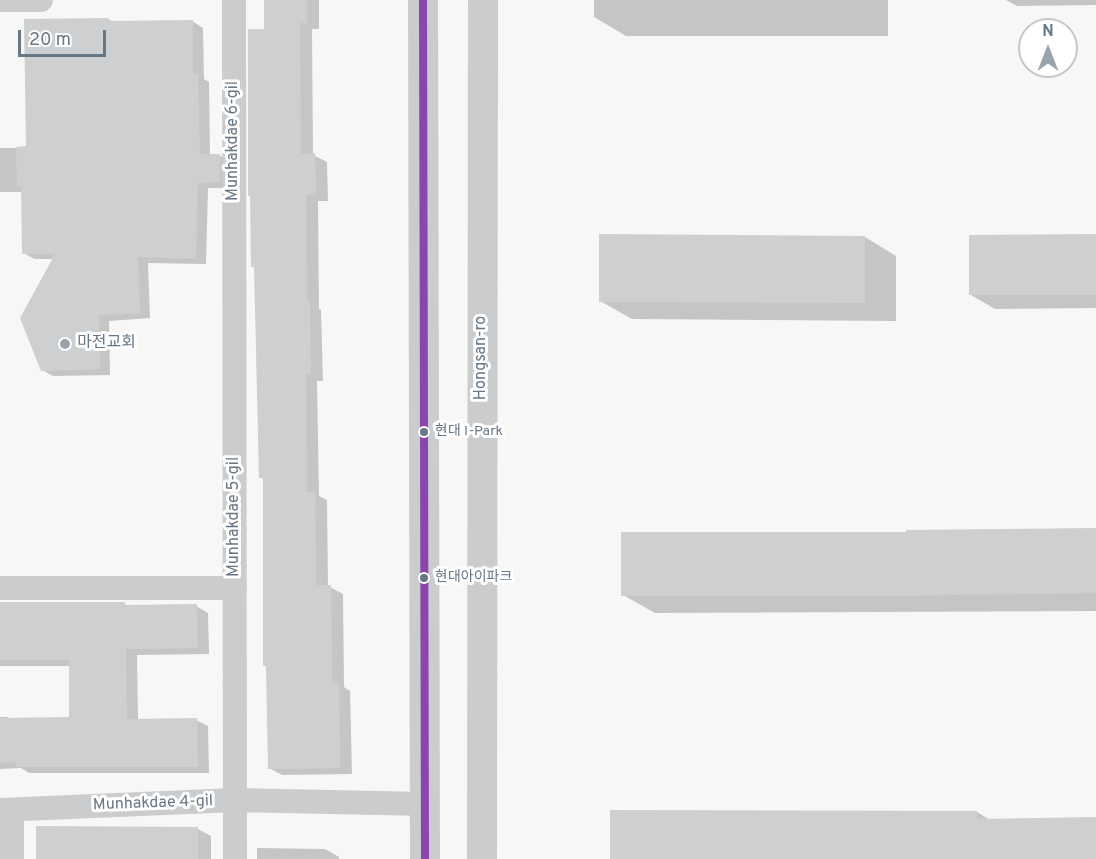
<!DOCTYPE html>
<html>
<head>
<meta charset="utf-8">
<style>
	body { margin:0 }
	#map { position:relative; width:1096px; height:859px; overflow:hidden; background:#f7f7f6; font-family:Overpass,sans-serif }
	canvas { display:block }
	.north { position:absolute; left:1018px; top:18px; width:60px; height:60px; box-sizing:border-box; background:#fff; border:2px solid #c2c9cf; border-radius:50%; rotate:0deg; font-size:16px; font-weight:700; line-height:24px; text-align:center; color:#667786 }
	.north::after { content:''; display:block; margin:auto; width:21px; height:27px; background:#99a4ad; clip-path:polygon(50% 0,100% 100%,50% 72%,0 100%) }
	.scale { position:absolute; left:18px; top:30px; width:88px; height:27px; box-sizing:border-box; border:3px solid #667786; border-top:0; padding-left:8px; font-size:18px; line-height:21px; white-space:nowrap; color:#667786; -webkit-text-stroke:4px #fff; paint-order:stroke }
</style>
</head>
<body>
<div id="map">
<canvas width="1096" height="859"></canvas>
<div class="north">N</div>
<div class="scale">20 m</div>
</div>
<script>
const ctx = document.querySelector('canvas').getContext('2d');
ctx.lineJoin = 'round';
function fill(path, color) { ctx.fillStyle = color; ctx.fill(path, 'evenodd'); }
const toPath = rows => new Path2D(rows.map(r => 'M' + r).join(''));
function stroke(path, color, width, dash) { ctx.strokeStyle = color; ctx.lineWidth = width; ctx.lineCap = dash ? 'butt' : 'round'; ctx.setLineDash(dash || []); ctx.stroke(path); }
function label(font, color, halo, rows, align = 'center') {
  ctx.font = font + ' Overpass,"Noto Sans KR",sans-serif'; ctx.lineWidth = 6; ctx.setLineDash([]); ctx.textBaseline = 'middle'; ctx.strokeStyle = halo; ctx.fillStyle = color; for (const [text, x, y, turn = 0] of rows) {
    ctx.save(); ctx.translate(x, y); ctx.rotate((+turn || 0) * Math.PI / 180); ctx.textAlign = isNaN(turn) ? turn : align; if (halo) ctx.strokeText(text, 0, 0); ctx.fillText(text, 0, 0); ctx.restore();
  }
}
fill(toPath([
	[266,0,319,0,319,29,312,29,313,155,327,162,328,201,318,201,319,309,321,310,323,381,317,381,319,496,327,500,328,586,343,594,344,687,350,691,352,774,282,775,269,768,265,480,260,477,256,268,253,267,266,31],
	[594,0,888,0,888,36,626,36,594,17],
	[1006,0,1096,0,1096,5,1017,6],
	[108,19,114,22,192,21,203,28,204,79,209,82,210,156,220,156,230,162,230,188,208,188,206,264,148,263,150,318,109,321,110,375,53,376,42,370,54,259,34,259,24,253,23,192,0,192,0,148,27,148],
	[1096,236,1096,308,995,309,971,295],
	[865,237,896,256,896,321,632,319,600,301],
	[1096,529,1096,611,655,613,623,595,908,533],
	[0,603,125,604,130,607,196,606,208,613,209,654,137,655,138,720,196,720,208,726,209,773,29,773,21,768,0,769,0,717,7,717,11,719,71,719,70,666,0,666],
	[611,811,977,812,990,820,1096,819,1096,859,611,859],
	[198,829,211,836,211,859,37,859],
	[257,848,325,849,339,857,339,859,257,859]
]), '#0003');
fill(toPath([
	[264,0,307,0,307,23,300,23,301,154,315,153,316,195,306,195,307,301,310,301,311,374,306,374,307,492,315,492,316,585,331,585,332,683,339,683,340,768,268,769,266,666,263,666,263,478,259,478,254,267,251,267,250,196,248,196,248,29,264,29],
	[109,18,109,21,193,20,193,74,198,74,200,154,220,154,220,182,198,183,196,259,138,257,140,313,99,315,100,369,41,371,20,318,55,254,22,254,21,186,17,187,16,147,26,146,24,19],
	[599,234,865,236,865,303,599,302],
	[1096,234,1096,295,969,295,969,235],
	[1096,528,1096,593,878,596,621,596,621,532,906,532,906,530],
	[0,602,125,602,125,605,197,604,198,648,126,649,127,719,197,718,198,767,16,767,16,762,0,763,0,718,69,717,69,660,0,660],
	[610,810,977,811,977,819,1096,817,1096,859,610,859],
	[36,826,198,827,198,859,36,859]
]), '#cdcfd0');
stroke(toPath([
	[0,0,41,0],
	[234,0,235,859],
	[0,588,235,588],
	[0,810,235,800,425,804],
	[12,859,12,810]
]), '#cbcccd', 24);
stroke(toPath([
	[423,0,425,859],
	[482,859,483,0]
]), '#cbcccd', 30);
stroke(toPath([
	[423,0,425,859]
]), '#8e44ad', 8);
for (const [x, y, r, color] of [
	[65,344,6,"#99a4ad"],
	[424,432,5,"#667786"],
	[424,578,5,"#667786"]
]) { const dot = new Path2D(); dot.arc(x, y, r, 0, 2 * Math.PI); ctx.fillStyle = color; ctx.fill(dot); stroke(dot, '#fff', 2); }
label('14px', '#667786', '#fff', [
	["현대 I-Park",435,432],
	["현대아이파크",435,578]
], 'left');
label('16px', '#667786', '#fff', [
	["Munhakdae 6-gil",234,141,-90],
	["Hongsan-ro",482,358,-90],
	["Munhakdae 5-gil",235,517,-90],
	["Munhakdae 4-gil",153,804,-2]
]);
label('16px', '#667786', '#fff', [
	["마전교회",77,344]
], 'left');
</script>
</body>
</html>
